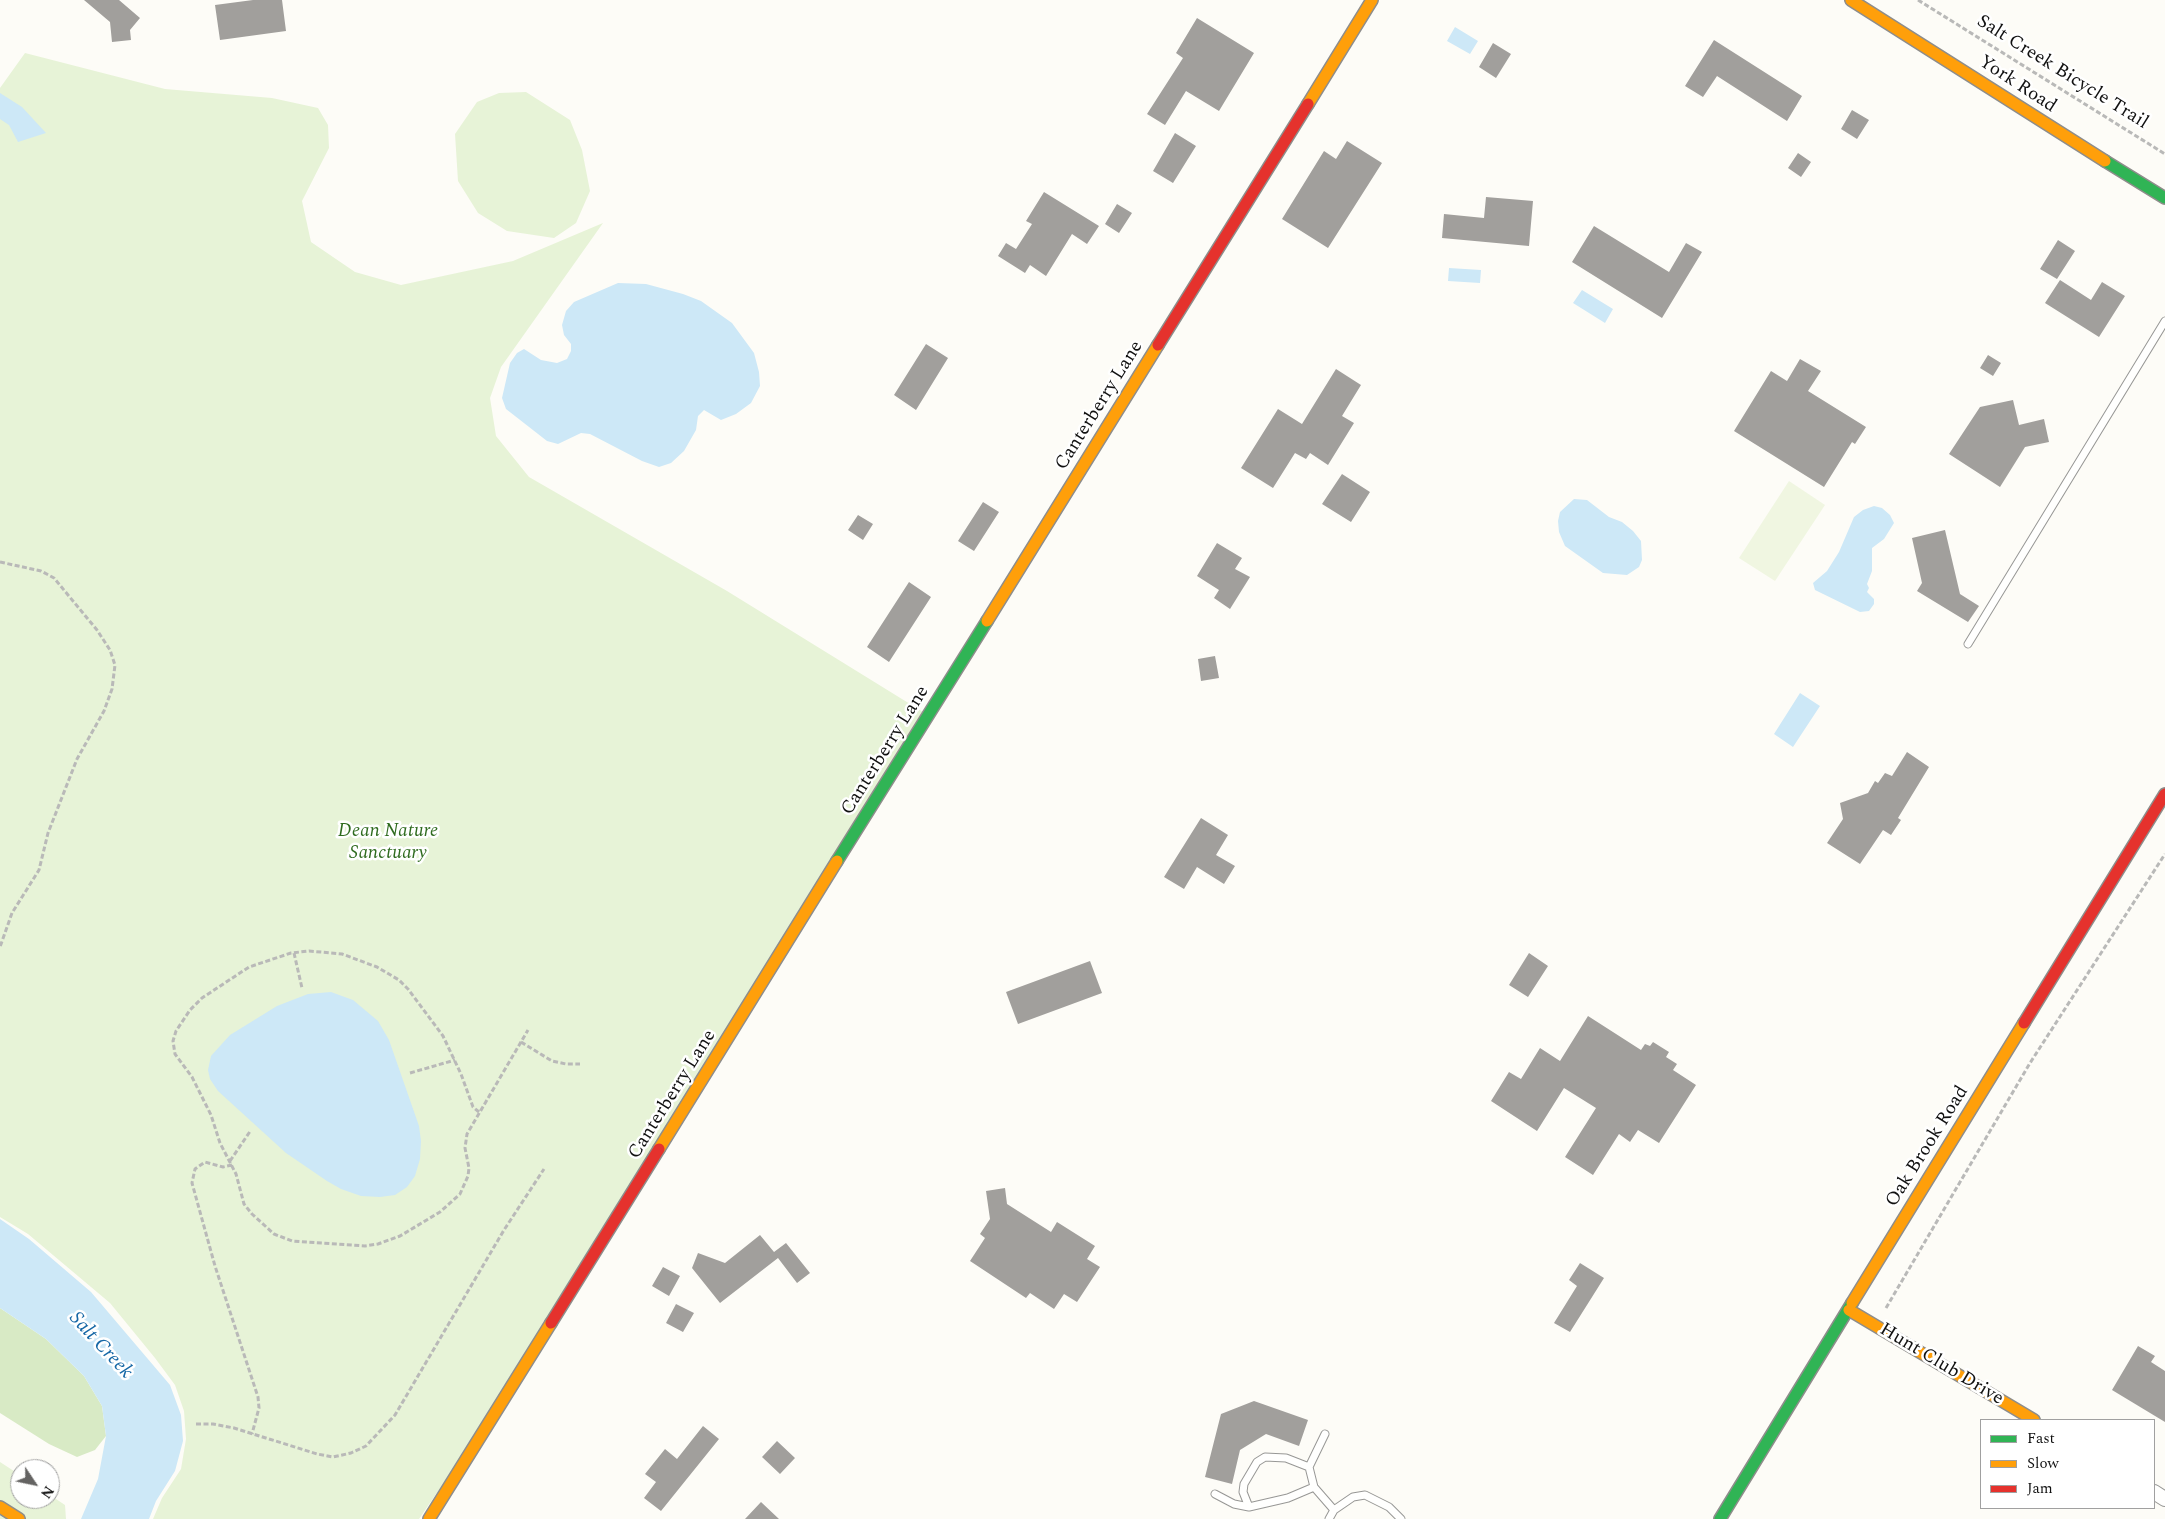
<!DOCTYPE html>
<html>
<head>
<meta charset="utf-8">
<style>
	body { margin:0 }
	#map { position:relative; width:2165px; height:1519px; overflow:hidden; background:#fdfcf7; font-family:Spectral,serif }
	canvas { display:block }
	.legend { position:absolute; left:1980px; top:1419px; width:175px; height:90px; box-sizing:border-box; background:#fff; border:1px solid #a0a0a0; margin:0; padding:6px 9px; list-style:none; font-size:15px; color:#111 }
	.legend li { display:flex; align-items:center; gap:10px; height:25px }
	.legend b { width:25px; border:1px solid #a0a0a0 }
	.north { position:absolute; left:10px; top:1459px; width:50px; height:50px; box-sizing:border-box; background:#fff; border:1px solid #a0a0a0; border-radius:50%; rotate:124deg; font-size:14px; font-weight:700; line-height:20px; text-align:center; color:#111 }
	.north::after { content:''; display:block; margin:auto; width:18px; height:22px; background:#646362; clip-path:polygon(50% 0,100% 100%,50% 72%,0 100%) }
</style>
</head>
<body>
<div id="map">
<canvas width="2165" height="1519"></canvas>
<ul class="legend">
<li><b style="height:6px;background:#30b455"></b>Fast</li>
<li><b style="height:6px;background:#ff9f0a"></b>Slow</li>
<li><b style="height:6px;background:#e5322d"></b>Jam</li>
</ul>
<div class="north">N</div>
</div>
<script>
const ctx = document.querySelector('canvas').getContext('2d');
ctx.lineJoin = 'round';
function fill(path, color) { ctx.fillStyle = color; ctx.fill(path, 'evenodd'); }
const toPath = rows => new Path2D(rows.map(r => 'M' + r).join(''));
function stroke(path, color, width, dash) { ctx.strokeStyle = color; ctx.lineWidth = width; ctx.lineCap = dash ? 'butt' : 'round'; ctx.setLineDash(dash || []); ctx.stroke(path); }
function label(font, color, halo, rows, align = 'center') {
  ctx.font = font + ' Spectral,serif'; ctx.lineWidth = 5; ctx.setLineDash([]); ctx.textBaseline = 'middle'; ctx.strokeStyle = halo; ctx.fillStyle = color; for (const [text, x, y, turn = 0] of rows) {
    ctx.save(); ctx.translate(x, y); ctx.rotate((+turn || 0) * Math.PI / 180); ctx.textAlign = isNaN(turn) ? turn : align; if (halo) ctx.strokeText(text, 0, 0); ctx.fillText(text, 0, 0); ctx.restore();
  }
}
fill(toPath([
	[25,53,165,89,272,98,318,108,328,125,329,148,302,201,311,242,355,272,401,285,513,261,603,223,501,367,490,398,496,436,529,477,727,591,923,712,447,1478,419,1519,153,1519,162,1498,181,1469,186,1439,184,1411,175,1385,155,1358,110,1303,28,1234,0,1217,0,88],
	[526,92,570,120,582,150,590,191,576,223,554,238,507,231,478,213,458,181,455,134,477,102,499,93],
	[0,1462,20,1475,20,1499,50,1499,50,1495,65,1505,66,1519,0,1519]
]), '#e7f3d7');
fill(toPath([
	[0,1308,46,1339,84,1376,102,1406,106,1436,95,1450,77,1457,49,1444,0,1413]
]), '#d8eac5');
fill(toPath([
	[1789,481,1825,505,1775,581,1739,558]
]), '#f0f6e1');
fill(toPath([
	[1455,27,1478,41,1470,54,1447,41],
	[0,93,22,107,46,133,18,142,9,125,0,119],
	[1449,268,1481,270,1480,283,1448,281],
	[618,283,646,284,683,294,701,301,732,323,754,353,759,372,760,386,751,403,736,414,721,420,704,410,698,416,696,430,684,451,671,463,659,467,642,461,590,434,581,433,558,444,547,441,506,409,502,398,510,363,517,353,524,349,541,360,557,363,567,359,571,351,571,344,564,335,562,325,566,311,574,302],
	[1582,290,1613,309,1605,323,1573,303],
	[1574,499,1587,500,1609,517,1622,522,1633,531,1641,541,1642,560,1639,567,1627,575,1603,573,1565,546,1559,532,1558,521,1560,512],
	[1874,506,1882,508,1890,515,1894,523,1884,539,1872,548,1872,571,1867,584,1869,588,1867,592,1874,599,1874,604,1869,611,1860,612,1815,590,1813,583,1827,571,1839,552,1854,517,1863,510],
	[1800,693,1820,706,1793,747,1774,734],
	[331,992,353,1000,378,1021,389,1040,419,1126,421,1141,420,1159,415,1176,407,1187,395,1195,380,1197,361,1196,341,1189,327,1181,286,1153,218,1091,210,1079,208,1070,211,1056,230,1035,277,1006,308,994],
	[0,1219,29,1239,91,1292,170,1385,181,1415,183,1441,175,1471,156,1501,149,1519,81,1519,98,1479,106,1436,102,1406,84,1376,46,1339,0,1308]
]), '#cde8f7');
fill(toPath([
	[84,0,119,0,140,18,130,30,131,40,112,42,110,22],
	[253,0,282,0,286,31,220,40,215,5],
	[1197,18,1254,53,1219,111,1186,91,1165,125,1147,114,1183,58,1176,53],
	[1714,40,1802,96,1787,121,1717,76,1703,97,1685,86],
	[1493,43,1511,54,1496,78,1479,67],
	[1852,110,1869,120,1857,139,1841,129],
	[1175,133,1196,146,1173,183,1153,171],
	[1347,141,1382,163,1328,248,1282,219,1324,151,1336,159],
	[1798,153,1811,162,1801,177,1788,168],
	[1044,192,1099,226,1087,244,1072,234,1046,276,1030,265,1025,273,998,256,1006,243,1016,249,1032,224,1026,221],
	[1486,197,1533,201,1529,246,1442,238,1444,214,1484,218],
	[1117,204,1132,213,1119,233,1105,224],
	[1594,226,1669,272,1686,243,1702,252,1662,318,1572,262],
	[2058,240,2075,251,2057,279,2040,269],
	[2060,280,2091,300,2102,282,2125,296,2099,337,2045,303],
	[926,344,948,358,916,410,894,395],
	[1988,355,2001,363,1993,376,1980,368],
	[1800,359,1821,371,1808,391,1866,427,1855,444,1852,442,1824,487,1734,431,1771,371,1787,381],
	[1336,369,1361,385,1342,416,1354,423,1328,465,1310,453,1306,459,1295,453,1273,488,1241,468,1278,409,1302,424],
	[2013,400,2019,425,2044,419,2049,442,2025,447,2000,487,1949,454,1980,407],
	[1342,474,1370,492,1351,522,1322,504],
	[983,502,999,512,974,551,958,541],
	[858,515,873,524,863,540,848,530],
	[1945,530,1960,594,1979,606,1968,622,1917,591,1922,583,1912,538],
	[1217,543,1242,558,1235,569,1250,577,1230,609,1214,598,1219,590,1197,576],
	[909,582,931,597,889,662,867,647],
	[1215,656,1219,678,1201,681,1198,659],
	[1907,752,1929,767,1898,818,1901,820,1891,835,1883,830,1860,864,1827,843,1843,819,1840,803,1868,793,1875,781,1878,783,1885,773,1892,776],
	[1201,818,1228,835,1216,855,1235,866,1224,884,1197,867,1184,889,1164,877],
	[1529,953,1548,966,1528,997,1509,985],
	[1090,961,1102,993,1018,1024,1006,992],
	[1588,1016,1641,1050,1645,1044,1650,1046,1653,1042,1669,1052,1666,1057,1677,1064,1673,1070,1696,1085,1659,1143,1638,1130,1630,1142,1619,1134,1593,1175,1565,1157,1596,1108,1564,1088,1537,1131,1491,1101,1509,1072,1521,1079,1540,1048,1560,1061],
	[1005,1188,1007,1204,1051,1232,1057,1222,1095,1246,1087,1259,1100,1267,1077,1302,1064,1294,1054,1309,1030,1293,1026,1298,970,1261,985,1238,980,1234,990,1219,986,1191],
	[760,1235,774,1252,786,1243,810,1273,797,1283,778,1258,720,1303,692,1268,698,1253,725,1263],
	[1580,1263,1604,1278,1570,1332,1554,1323,1577,1286,1569,1280],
	[663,1267,680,1276,669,1296,652,1286],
	[676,1304,694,1313,683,1332,666,1323],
	[2138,1346,2155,1356,2151,1362,2165,1371,2165,1422,2112,1390],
	[1254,1401,1308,1420,1299,1446,1266,1434,1240,1450,1232,1484,1205,1477,1221,1414],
	[703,1426,719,1439,661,1511,644,1498,656,1482,645,1474,665,1449,677,1459],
	[777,1441,795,1458,780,1474,762,1457],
	[761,1502,779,1519,745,1519]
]), '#a19f9c');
const lane = toPath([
	[1968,644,2165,321],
	[1325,1434,1309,1467,1314,1487,1334,1510],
	[1215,1494,1234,1504,1249,1507,1288,1498,1314,1487],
	[1249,1507,1243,1492,1244,1484,1257,1462,1265,1457,1286,1458,1309,1467],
	[1329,1519,1334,1510,1353,1497,1365,1495,1389,1507,1401,1519]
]);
const street = toPath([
	[2154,1492,2165,1499]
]);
const fast = toPath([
	[2105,161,2165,198],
	[837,861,987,621],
	[1720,1519,1852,1303]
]);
const slow = toPath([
	[1851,0,2105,161],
	[1308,104,1372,0],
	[987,621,1158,345],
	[659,1149,837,861],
	[1852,1303,2024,1023],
	[1849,1310,2034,1420],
	[0,1507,19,1519],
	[429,1519,551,1323]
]);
const jam = toPath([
	[1158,345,1308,104],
	[2024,1023,2165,794],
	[551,1323,659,1149]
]);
stroke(lane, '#979795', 9);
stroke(street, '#979795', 16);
stroke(fast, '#8e8d8b', 14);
stroke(slow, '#8e8d8b', 14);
stroke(jam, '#8e8d8b', 14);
stroke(toPath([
	[1918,0,2165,154],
	[0,562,41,571,54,578,97,630,110,650,115,665,112,689,104,711,77,759,48,833,39,870,12,913,0,947],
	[294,953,302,988],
	[521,1042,552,1061,566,1064,580,1064],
	[410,1073,455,1060],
	[479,1112,473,1107,461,1074,443,1036,408,989,399,980,377,967,342,954,309,951,291,953,249,967,202,998,190,1010,176,1031,173,1041,175,1054,192,1077,211,1115,220,1143,236,1174,244,1204,252,1214,274,1234,292,1241,365,1246,378,1244,400,1236,440,1212,460,1194,468,1176,469,1168,465,1148,467,1134,528,1030],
	[230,1161,251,1130],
	[232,1165,223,1167,205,1162,195,1169,192,1183,215,1266,258,1397,259,1408,252,1434],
	[1886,1308,2030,1063,2165,854],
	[196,1424,213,1424,234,1428,317,1454,333,1457,351,1453,366,1446,395,1415,504,1230,544,1169]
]), '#b9b9b8', 3, [5, 2.5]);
stroke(lane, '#fffffe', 7);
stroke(street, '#fffffe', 14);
stroke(fast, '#30b455', 11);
stroke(slow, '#ff9f0a', 11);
stroke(jam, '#e5322d', 11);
label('19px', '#111', '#fff', [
	["Salt Creek Bicycle Trail",2062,73,32],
	["York Road",2017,85,33],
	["Canterberry Lane",1100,406,-58],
	["Canterberry Lane",886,751,-58],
	["Canterberry Lane",673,1095,-58],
	["Oak Brook Road",1928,1147,-58],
	["Hunt Club Drive",1941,1365,31]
]);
label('italic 19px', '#2f6b1f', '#fff', [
	["Dean Nature",388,832],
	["Sanctuary",388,854]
]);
label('italic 20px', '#1768a6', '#fff', [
	["Salt Creek",100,1346,47]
]);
</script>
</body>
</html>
